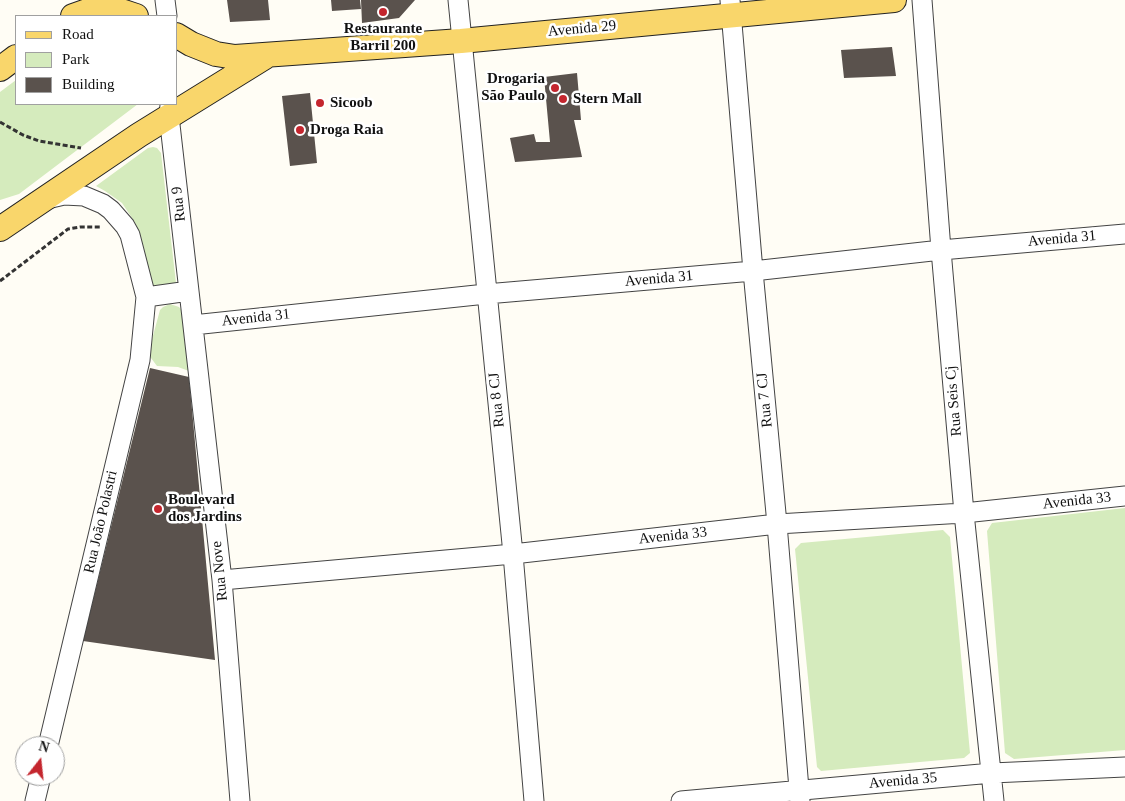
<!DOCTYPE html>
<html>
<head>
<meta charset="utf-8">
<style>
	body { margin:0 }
	#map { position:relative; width:1125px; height:801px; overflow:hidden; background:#fffdf5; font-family:Georgia,serif }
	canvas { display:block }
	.legend { position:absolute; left:15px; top:15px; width:162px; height:90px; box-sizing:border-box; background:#fff; border:1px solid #a0a0a0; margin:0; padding:6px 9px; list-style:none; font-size:15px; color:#111 }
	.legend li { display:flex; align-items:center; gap:10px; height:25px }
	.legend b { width:25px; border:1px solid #a0a0a0 }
	.north { position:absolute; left:15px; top:736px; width:50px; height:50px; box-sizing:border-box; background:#fff; border:1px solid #a0a0a0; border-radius:50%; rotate:16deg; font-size:14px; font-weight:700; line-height:20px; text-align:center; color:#111 }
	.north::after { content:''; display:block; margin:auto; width:18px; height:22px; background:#c4262e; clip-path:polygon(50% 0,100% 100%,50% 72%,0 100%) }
</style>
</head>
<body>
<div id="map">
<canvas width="1125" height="801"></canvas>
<ul class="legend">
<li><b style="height:6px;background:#f9d66b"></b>Road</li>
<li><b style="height:14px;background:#d5ebbd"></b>Park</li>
<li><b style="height:14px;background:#5a524d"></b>Building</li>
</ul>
<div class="north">N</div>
</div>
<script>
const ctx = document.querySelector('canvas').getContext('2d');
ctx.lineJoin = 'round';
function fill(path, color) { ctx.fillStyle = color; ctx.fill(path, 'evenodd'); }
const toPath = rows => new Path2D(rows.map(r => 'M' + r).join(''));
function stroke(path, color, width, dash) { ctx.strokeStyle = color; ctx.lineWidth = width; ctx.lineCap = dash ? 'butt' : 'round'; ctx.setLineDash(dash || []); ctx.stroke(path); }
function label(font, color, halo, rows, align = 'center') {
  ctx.font = font + ' Georgia,serif'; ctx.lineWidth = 5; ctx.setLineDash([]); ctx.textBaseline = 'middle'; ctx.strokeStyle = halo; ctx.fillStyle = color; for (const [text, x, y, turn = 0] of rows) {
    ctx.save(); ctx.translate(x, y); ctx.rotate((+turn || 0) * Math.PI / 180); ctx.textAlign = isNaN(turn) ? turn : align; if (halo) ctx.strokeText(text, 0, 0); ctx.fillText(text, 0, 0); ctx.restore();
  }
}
fill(toPath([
	[16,80,16,104,138,104,19,194,0,200,0,92],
	[153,147,157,148,161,153,176,283,151,289,139,231,134,221,122,203,105,191,96,186,148,148],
	[170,304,179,307,183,312,189,371,178,367,157,366,148,354,160,310,163,307],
	[1125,508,1125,750,1014,759,1005,753,987,531,992,523],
	[943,530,950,537,970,753,964,758,821,771,817,767,795,549,801,543]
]), '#d5ebbd');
fill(toPath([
	[227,0,268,0,270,20,230,22],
	[331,0,360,0,361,9,332,11],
	[361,0,415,0,399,18,362,23],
	[892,47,896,76,844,78,841,50],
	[577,73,581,120,574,120,582,157,515,162,510,138,534,134,536,142,550,142,544,77],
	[310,93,317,163,290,166,282,96],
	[150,368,189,377,215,660,83,641]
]), '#5a524d');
const minor = toPath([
	[165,0,167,16],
	[458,0,513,554,534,801],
	[730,0,753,271,777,524,800,801],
	[922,0,941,250,964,513,994,801],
	[170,105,169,116,222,580,240,801],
	[47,199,64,195,84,196,103,204,111,210,125,226,130,235,146,297,140,360,48,746],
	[146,297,189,291],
	[193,325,486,294,753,271,941,250,1125,234],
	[222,580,513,554,777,524,964,513,1125,496],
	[35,801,41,776],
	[681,801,992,773,1125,767]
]);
const major = toPath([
	[73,16,93,9,104,8,115,9,136,16],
	[176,35,191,44,216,54,235,57,461,41,894,0],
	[0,69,16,57],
	[0,229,139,135,265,57]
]);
stroke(minor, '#444', 21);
stroke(major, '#222', 26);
stroke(toPath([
	[0,122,23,135,39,141,81,148],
	[0,281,68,229,80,227,100,227]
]), '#333', 3, [5, 2.5]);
stroke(minor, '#fff', 19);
stroke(major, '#f9d66b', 24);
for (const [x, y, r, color] of [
	[383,12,5,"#c4262e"],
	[555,88,5,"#c4262e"],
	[563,99,5,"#c4262e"],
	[320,103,5,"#c4262e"],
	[300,130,5,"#c4262e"],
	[158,509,5,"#c4262e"]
]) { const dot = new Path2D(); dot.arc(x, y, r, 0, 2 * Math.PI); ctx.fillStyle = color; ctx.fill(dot); stroke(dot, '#fff', 2); }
label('bold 15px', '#111', '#fff', [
	["Restaurante",383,29,"center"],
	["Barril 200",383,46,"center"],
	["Drogaria",545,79,"right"],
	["São Paulo",545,96,"right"],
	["Stern Mall",573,99],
	["Sicoob",330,103],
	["Droga Raia",310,130],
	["Boulevard",168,500],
	["dos Jardins",168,517]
], 'left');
label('15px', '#111', '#fff', [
	["Avenida 29",582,29,-5],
	["Rua 9",179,204,-97],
	["Avenida 31",1062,239,-5],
	["Avenida 31",659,279,-5],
	["Avenida 31",256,318,-6],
	["Rua 8 CJ",497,400,-96],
	["Rua 7 CJ",765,400,-96],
	["Rua Seis Cj",954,401,-95],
	["Avenida 33",1077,501,-6],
	["Rua João Polastri",101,522,-77],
	["Avenida 33",673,536,-6],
	["Rua Nove",220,571,-96],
	["Avenida 35",903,781,-5]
]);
</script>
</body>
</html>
